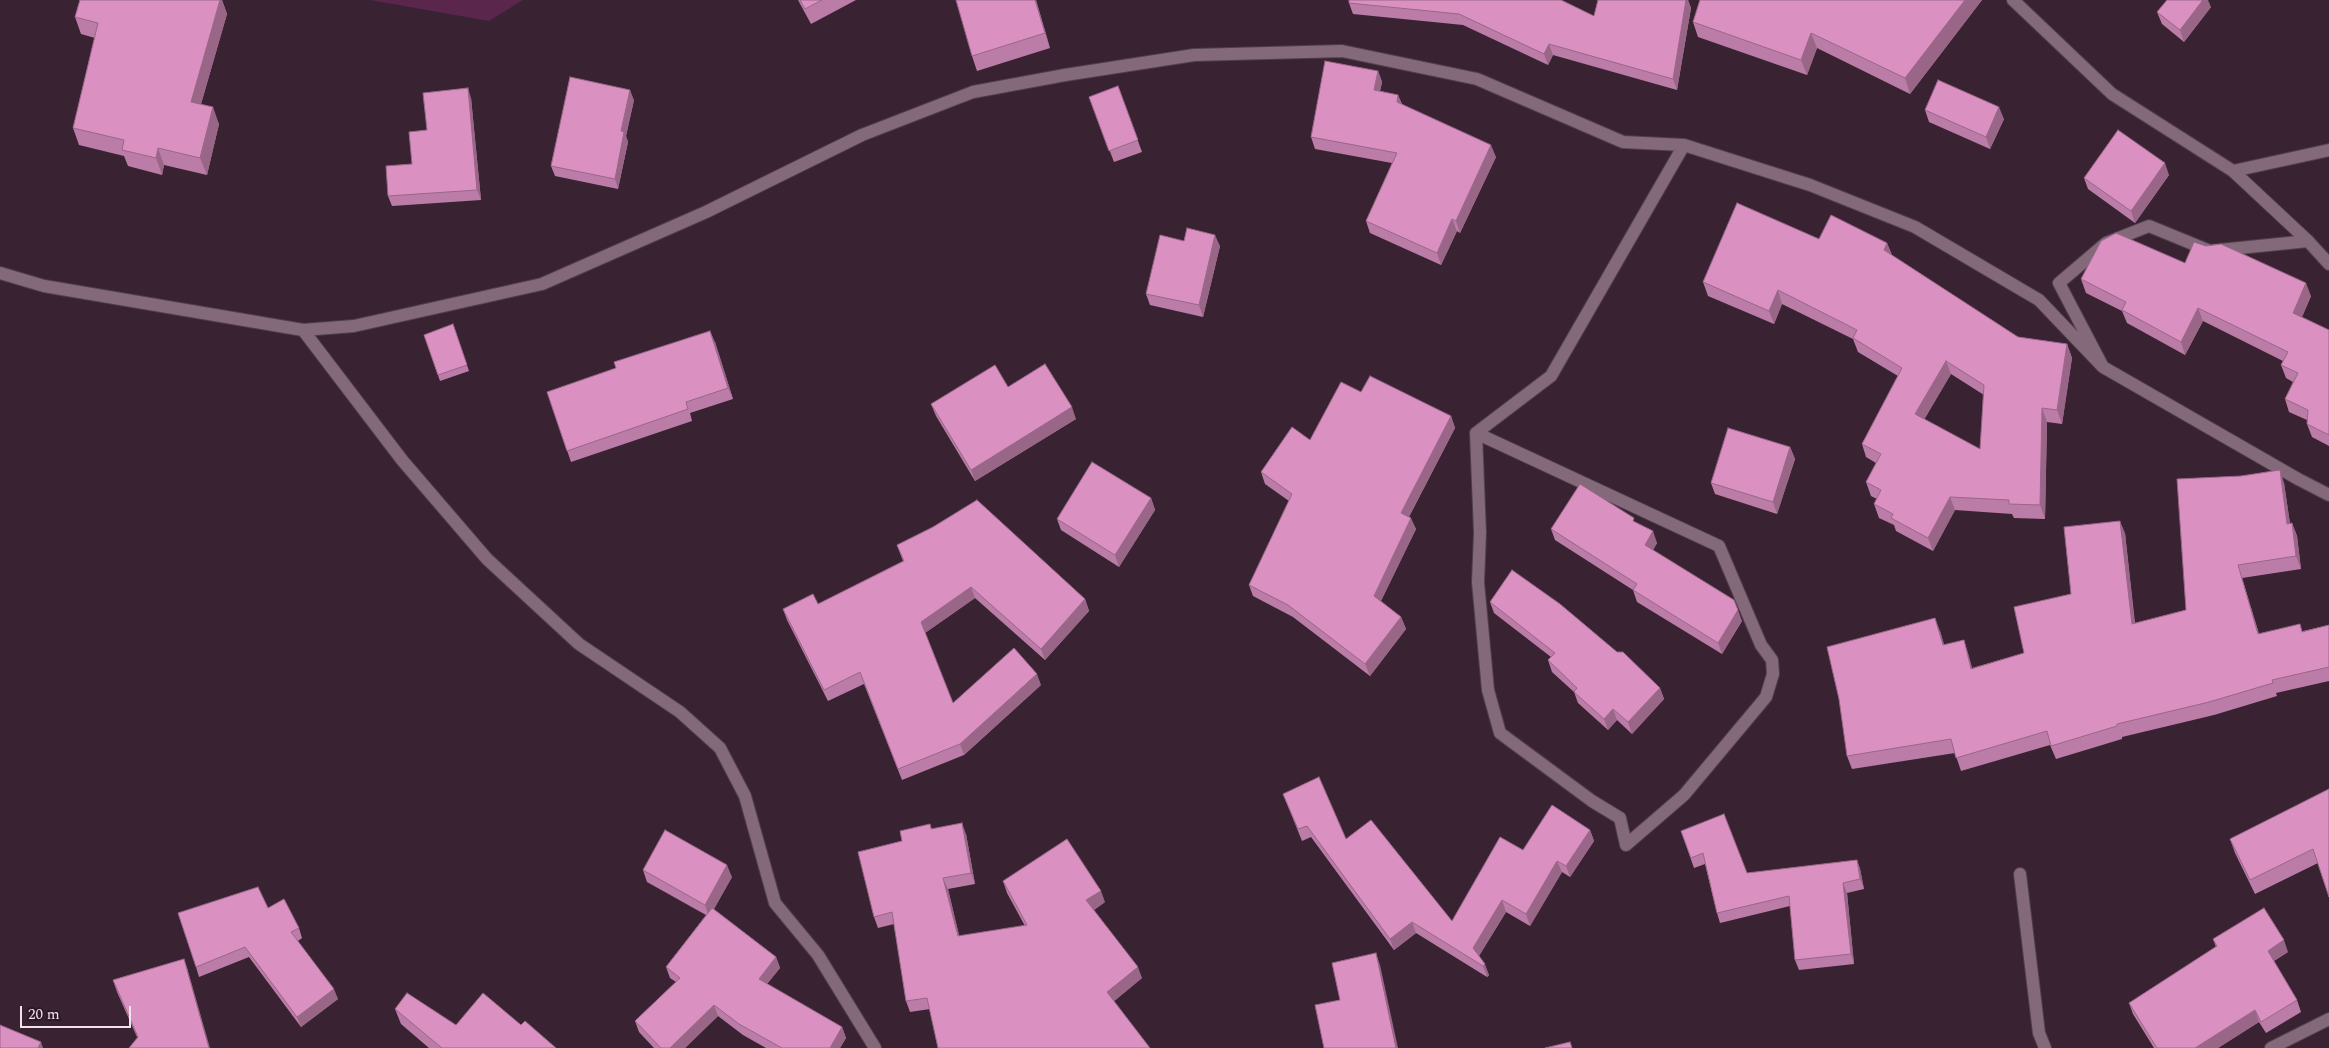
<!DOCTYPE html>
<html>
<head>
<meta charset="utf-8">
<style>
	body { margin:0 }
	#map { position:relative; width:2329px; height:1048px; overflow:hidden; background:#392332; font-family:Spectral,serif }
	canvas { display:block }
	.scale { position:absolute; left:20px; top:1006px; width:111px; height:22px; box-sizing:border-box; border:2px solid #f1e2ec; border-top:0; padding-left:6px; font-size:15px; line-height:18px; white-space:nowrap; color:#f1e2ec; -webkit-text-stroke:4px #2f1928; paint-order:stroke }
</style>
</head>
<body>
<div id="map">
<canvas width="2329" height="1048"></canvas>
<div class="scale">20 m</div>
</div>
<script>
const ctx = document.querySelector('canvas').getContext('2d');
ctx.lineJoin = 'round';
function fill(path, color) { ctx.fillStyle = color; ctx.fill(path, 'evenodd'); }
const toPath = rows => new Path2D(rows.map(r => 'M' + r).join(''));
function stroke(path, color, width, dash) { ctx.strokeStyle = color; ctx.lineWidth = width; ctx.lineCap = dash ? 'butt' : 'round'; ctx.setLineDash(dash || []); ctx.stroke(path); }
fill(toPath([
	[370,0,523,0,489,21]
]), '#5b264c');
const street = toPath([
	[2233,171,2329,150],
	[0,273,44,286,303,330],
	[2103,367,2298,479,2329,495],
	[1476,433,1719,546,1761,645,1772,660,1773,674,1766,697,1684,795,1626,845,1620,818,1592,801,1500,733,1488,690,1478,582,1480,533,1476,433],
	[1476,433,1551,376,1684,145],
	[2020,874,2039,1033,2045,1048],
	[875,1048,818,955,775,903,745,796,720,748,680,712,579,644,487,559,402,460,303,330,354,326,542,284,706,212,862,135,973,92,1065,75,1194,55,1342,51,1477,79,1623,142,1684,145,1810,185,1915,227,2039,300,2103,367,2059,283,2106,243,2149,226,2210,251,2308,241],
	[2271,1048,2329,1019]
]);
const secondary = toPath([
	[2013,0,2112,94,2233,171,2308,241,2329,264]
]);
stroke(street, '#523f4c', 14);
stroke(secondary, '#523f4c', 14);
stroke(street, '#84697a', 12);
stroke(secondary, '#84697a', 12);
fill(toPath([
	[80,0,222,0,227,14,201,104,219,124,207,175,164,165,162,175,128,166,124,156,79,145,73,128,95,38,81,34,75,17],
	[798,0,856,0,811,24],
	[1036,0,1050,48,977,71,972,56],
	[1598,0,1688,0,1691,8,1677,90,1553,55,1548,65,1463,25,1353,14,1349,3,1594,16],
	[1700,0,1982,0,1910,94,1817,48,1807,75,1698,37,1693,22],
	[2211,7,2184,42,2162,24,2157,12],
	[1378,71,1382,82,1380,91,1398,95,1402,104,1496,157,1460,233,1457,231,1441,265,1370,233,1366,221,1392,163,1315,149,1311,137],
	[1118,86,1142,152,1114,162,1089,97],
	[471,98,481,200,392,206,388,196,412,164,427,130],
	[634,100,626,136,628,142,618,189,555,176,551,166],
	[1925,110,2004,119,1990,149,1929,122],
	[2169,175,2135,223,2088,189,2084,178],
	[1819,239,1887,243,1892,255,2018,337,2067,344,2072,358,2062,424,2047,422,2045,519,2014,518,2012,514,1955,510,1933,551,1896,531,1894,525,1879,518,1874,504,1877,499,1871,496,1866,482,1876,463,1866,457,1862,444,1898,376,1858,352,1853,339,1782,304,1774,324,1708,296,1703,282],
	[1951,374,1984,395,1980,449,1924,419],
	[1184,241,1220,246,1203,317,1150,305,1146,294],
	[2185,263,2311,296,2302,317,2329,330,2329,446,2312,437,2307,424,2307,420,2289,412,2285,399,2293,382,2286,378,2281,365,2283,361,2203,321,2185,355,2127,323,2122,311,2086,293,2081,279],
	[453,324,469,371,440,381,424,335],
	[715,342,733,399,690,413,692,421,571,462,547,392],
	[1008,387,1076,419,975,481,936,416,931,404],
	[1361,392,1451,416,1455,428,1409,517,1416,529,1381,601,1401,617,1406,629,1370,676,1293,617,1253,596,1249,585,1289,501,1265,484,1261,472,1310,440],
	[1790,447,1795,459,1777,514,1715,494,1711,483],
	[2284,483,2290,524,2292,523,2297,536,2301,569,2242,578,2259,634,2303,631,2329,625,2329,681,2276,693,2277,696,2214,715,2122,737,2122,739,2056,759,2050,745,1961,771,1955,753,1852,769,1847,756,1940,631,1944,645,1964,640,1972,668,2024,653,2071,594,2125,533,2135,623,2186,610],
	[1151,498,1155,510,1119,567,1061,530,1057,519],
	[1636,522,1657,543,1653,550,1742,621,1722,654,1637,602,1633,590,1555,540,1551,529],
	[897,545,1085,599,1089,611,1045,660,975,598,925,633,953,703,1041,685,964,755,902,780,864,684,828,701,787,620,783,609,818,604,903,561],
	[1490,602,1617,652,1660,688,1664,699,1632,734,1617,720,1608,730,1578,703,1574,692,1552,672,1548,660,1551,657,1494,613],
	[2329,789,2318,863,2255,894,2235,853,2230,839],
	[1283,794,1346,839,1452,921,1523,850,1590,830,1594,841,1570,877,1562,872,1530,926,1506,912,1479,956,1489,975,1487,977,1416,933,1394,950,1311,837,1302,841],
	[930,824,932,829,966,834,975,884,948,889,959,936,1025,926,1007,893,1003,881,1105,902,1094,910,1142,978,1114,1001,930,1009,910,1012,906,1001,894,924,878,928,874,917],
	[1681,831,1747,873,1857,860,1860,869,1864,889,1847,893,1854,964,1799,970,1795,960,1790,906,1720,923,1717,913,1705,864,1694,868],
	[643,870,732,877,714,909,776,957,780,968,767,984,842,1027,846,1038,840,1048,766,1048,743,1035,718,1016,685,1048,654,1048,639,1032,635,1021,676,982,670,978,666,967,706,915,647,882],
	[268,908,299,928,302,938,298,941,338,999,301,1027,249,957,199,977,196,967],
	[2213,939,2288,952,2274,961,2297,1000,2301,1012,2266,1033,2259,1022,2218,1048,2154,1048,2133,1014,2129,1003,2216,947],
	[184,959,188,971,137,1037,117,992,113,980],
	[395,1009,456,1025,521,1025,556,1048,429,1048,401,1024]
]), '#bb7da7');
fill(toPath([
	[220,0,222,0,227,14,197,118,191,102],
	[1035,0,1036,0,1050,48,1045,33],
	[1686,0,1688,0,1691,8,1677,90,1673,79],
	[1965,0,1982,0,1910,94,1905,78],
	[2203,0,2208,0,2211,7,2184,42,2180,30],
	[1811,33,1817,48,1807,75,1801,60],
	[1549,44,1553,55,1548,65,1544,54],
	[1378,71,1382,82,1378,102,1374,90],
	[468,88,471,98,481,200,477,190],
	[630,90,634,100,626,136,628,142,618,189,615,179,621,131],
	[1398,95,1402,106,1397,102],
	[213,107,219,124,207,175,200,158],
	[1999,107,2004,119,1990,149,1986,137],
	[1491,145,1496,157,1460,233,1456,221],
	[158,148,164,165,162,175,156,158],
	[2165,163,2169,175,2135,223,2131,211],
	[1452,219,1457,231,1441,265,1437,253],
	[1215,235,1220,246,1203,317,1199,305],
	[1887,243,1892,257,1884,250],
	[2306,283,2311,296,2298,326,2293,313],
	[1778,290,1782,304,1774,324,1769,311],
	[2198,308,2203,321,2185,355,2181,342],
	[710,331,715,342,733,399,728,388],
	[2067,344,2072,358,2062,424,2057,410],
	[1946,361,1951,374,1920,427,1915,414],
	[1072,407,1076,419,975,481,971,470],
	[2042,408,2047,422,2045,519,2040,505],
	[1451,416,1455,428,1405,524,1401,513],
	[1790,447,1795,459,1777,514,1773,502],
	[2280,470,2284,483,2292,537,2287,524],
	[1950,497,1955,510,1933,551,1928,538],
	[1151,498,1155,510,1119,567,1115,555],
	[1411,518,1416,529,1378,607,1374,596],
	[2120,521,2125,533,2136,637,2132,624],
	[2292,523,2297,536,2301,569,2296,556],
	[1653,531,1657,543,1649,557,1645,545],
	[2238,565,2242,578,2263,647,2258,634],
	[971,587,975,598,925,633,921,622],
	[1085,599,1089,611,1045,660,1041,649],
	[1738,610,1742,621,1722,654,1718,643],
	[1401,617,1406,629,1370,676,1365,664],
	[1935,618,1940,631,1948,658,1943,645],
	[1964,640,1968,653,1976,682,1971,669],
	[1037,674,1041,685,964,755,960,744],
	[1660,688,1664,699,1632,734,1628,722],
	[1613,709,1617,720,1608,730,1604,719],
	[962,823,966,834,975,884,971,873],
	[1590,830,1594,841,1570,877,1566,866],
	[1857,860,1860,869,1864,889,1860,879],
	[1557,861,1562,872,1530,926,1526,914],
	[727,865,732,877,709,917,705,905],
	[943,878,948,889,962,947,958,936],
	[1843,883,1847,893,1854,964,1851,954],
	[1101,891,1105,902,1091,912,1086,900],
	[1502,900,1506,912,1477,959,1473,948],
	[1412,922,1416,933,1394,950,1390,939],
	[2284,940,2288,952,2272,962,2268,951],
	[1376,953,1380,965,1398,1048,1396,1048],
	[776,957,780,968,762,990,759,979],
	[184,959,188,971,210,1048,209,1048],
	[1485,964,1489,975,1487,977,1483,966],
	[1138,967,1142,978,1112,1003,1107,992],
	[334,989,338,999,301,1027,297,1017],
	[714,1005,718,1016,685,1048,670,1048],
	[2255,1010,2259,1022,2218,1048,2195,1048],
	[842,1027,846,1038,840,1048,830,1048],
	[41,1042,43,1048,38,1048]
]), '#968');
const building = toPath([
	[80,0,220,0,191,102,213,107,200,158,158,148,156,158,122,150,124,140,73,128,98,23,75,17,80,0],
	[800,0,822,0,805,9,800,0],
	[956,0,1035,0,1045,33,972,56,956,0],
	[1349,0,1561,0,1594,16,1598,0,1686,0,1673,79,1549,44,1544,54,1459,14,1349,3,1349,0],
	[1700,0,1965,0,1905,78,1811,33,1801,60,1693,22,1700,0],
	[2167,0,2203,0,2180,30,2157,12,2167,0],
	[1325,61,1378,71,1374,90,1398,95,1397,102,1491,145,1456,221,1452,219,1437,253,1366,221,1397,153,1311,137,1325,61],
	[570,77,630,90,621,131,624,132,615,179,551,166,570,77],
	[1938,80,1999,107,1986,137,1925,110,1938,80],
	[1118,86,1138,140,1109,151,1089,97,1118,86],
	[468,88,477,190,388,196,386,166,412,164,409,132,427,130,423,93,468,88],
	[2118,130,2165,163,2131,211,2084,178,2118,130],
	[1737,203,1819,239,1831,215,1887,243,1884,250,2018,337,2067,344,2057,410,2042,408,2040,505,2009,504,2009,500,1950,497,1928,538,1891,518,1893,514,1874,504,1881,490,1866,482,1881,454,1862,444,1902,368,1853,338,1857,330,1778,290,1769,311,1703,282,1737,203],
	[1946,361,1984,385,1980,449,1915,414,1946,361],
	[1187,228,1215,235,1199,305,1146,294,1160,235,1184,241,1187,228],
	[2116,233,2185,263,2194,242,2206,246,2221,244,2306,283,2293,313,2329,330,2329,435,2307,424,2308,410,2285,399,2298,373,2281,365,2288,352,2198,308,2181,342,2122,310,2126,302,2081,279,2101,241,2116,233],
	[453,324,467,365,438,375,424,335,453,324],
	[710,331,728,388,686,402,688,409,567,451,547,392,616,368,614,362,710,331],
	[1045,364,1072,407,971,470,931,404,995,365,1008,387,1045,364],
	[1370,376,1451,416,1401,513,1411,518,1374,596,1401,617,1365,664,1288,605,1249,585,1292,494,1261,472,1292,427,1310,440,1341,382,1361,392,1370,376],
	[1728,428,1790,447,1773,502,1711,483,1728,428],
	[1092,462,1151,498,1115,555,1057,519,1092,462],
	[2280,470,2287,524,2292,523,2296,556,2238,565,2258,634,2300,624,2302,632,2329,625,2329,667,2272,680,2273,683,2209,702,2117,724,2117,726,2051,746,2047,731,1956,758,1951,739,1847,756,1839,699,1827,647,1935,618,1943,645,1964,640,1971,669,2024,653,2014,607,2071,594,2064,527,2120,521,2132,624,2186,610,2177,479,2241,476,2280,470],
	[1580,484,1634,518,1633,521,1653,531,1645,545,1734,600,1738,610,1718,643,1633,590,1637,584,1551,529,1580,484],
	[977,500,1085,599,1041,649,971,587,921,622,953,703,1014,648,1037,674,960,744,898,769,860,672,824,690,783,609,813,594,818,604,904,561,897,545,933,527,977,500],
	[1512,570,1560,604,1617,652,1623,652,1660,688,1628,722,1613,709,1604,719,1574,692,1577,688,1548,660,1555,653,1490,602,1512,570],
	[1319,777,1346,839,1371,820,1452,921,1500,837,1523,850,1552,805,1590,830,1566,866,1557,861,1526,914,1502,900,1473,948,1485,964,1483,966,1412,922,1390,939,1307,826,1298,829,1283,794,1319,777],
	[2329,789,2329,897,2313,849,2250,880,2230,839,2329,789],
	[1724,814,1747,873,1857,860,1860,879,1843,883,1851,954,1795,960,1789,896,1717,913,1703,853,1691,858,1681,831,1724,814],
	[962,823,971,873,943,878,958,936,1027,925,1003,881,1067,839,1101,891,1086,900,1138,967,1107,992,1150,1048,938,1048,927,998,906,1001,892,912,874,917,858,852,902,841,900,831,930,824,931,829,962,823],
	[665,830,727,865,705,905,643,870,665,830],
	[258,887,268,908,284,899,299,928,291,932,334,989,297,1017,245,947,196,967,178,913,258,887],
	[712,908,776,957,759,979,842,1027,830,1048,782,1048,739,1024,714,1005,670,1048,661,1048,635,1021,680,978,666,967,712,908],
	[2264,908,2284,940,2268,951,2297,1000,2261,1022,2255,1010,2195,1048,2157,1048,2129,1003,2217,946,2213,939,2264,908],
	[1376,953,1396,1048,1324,1048,1315,1005,1340,1000,1332,963,1376,953],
	[184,959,209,1048,129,1048,138,1037,113,980,184,959],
	[407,993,456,1025,483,993,521,1025,525,1021,556,1048,442,1048,395,1009,407,993],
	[0,1025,41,1042,38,1048,0,1048,0,1025],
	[1570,1042,1572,1048,1545,1048,1570,1042]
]);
fill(building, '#da91c2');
stroke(building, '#968', 1);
</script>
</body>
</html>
